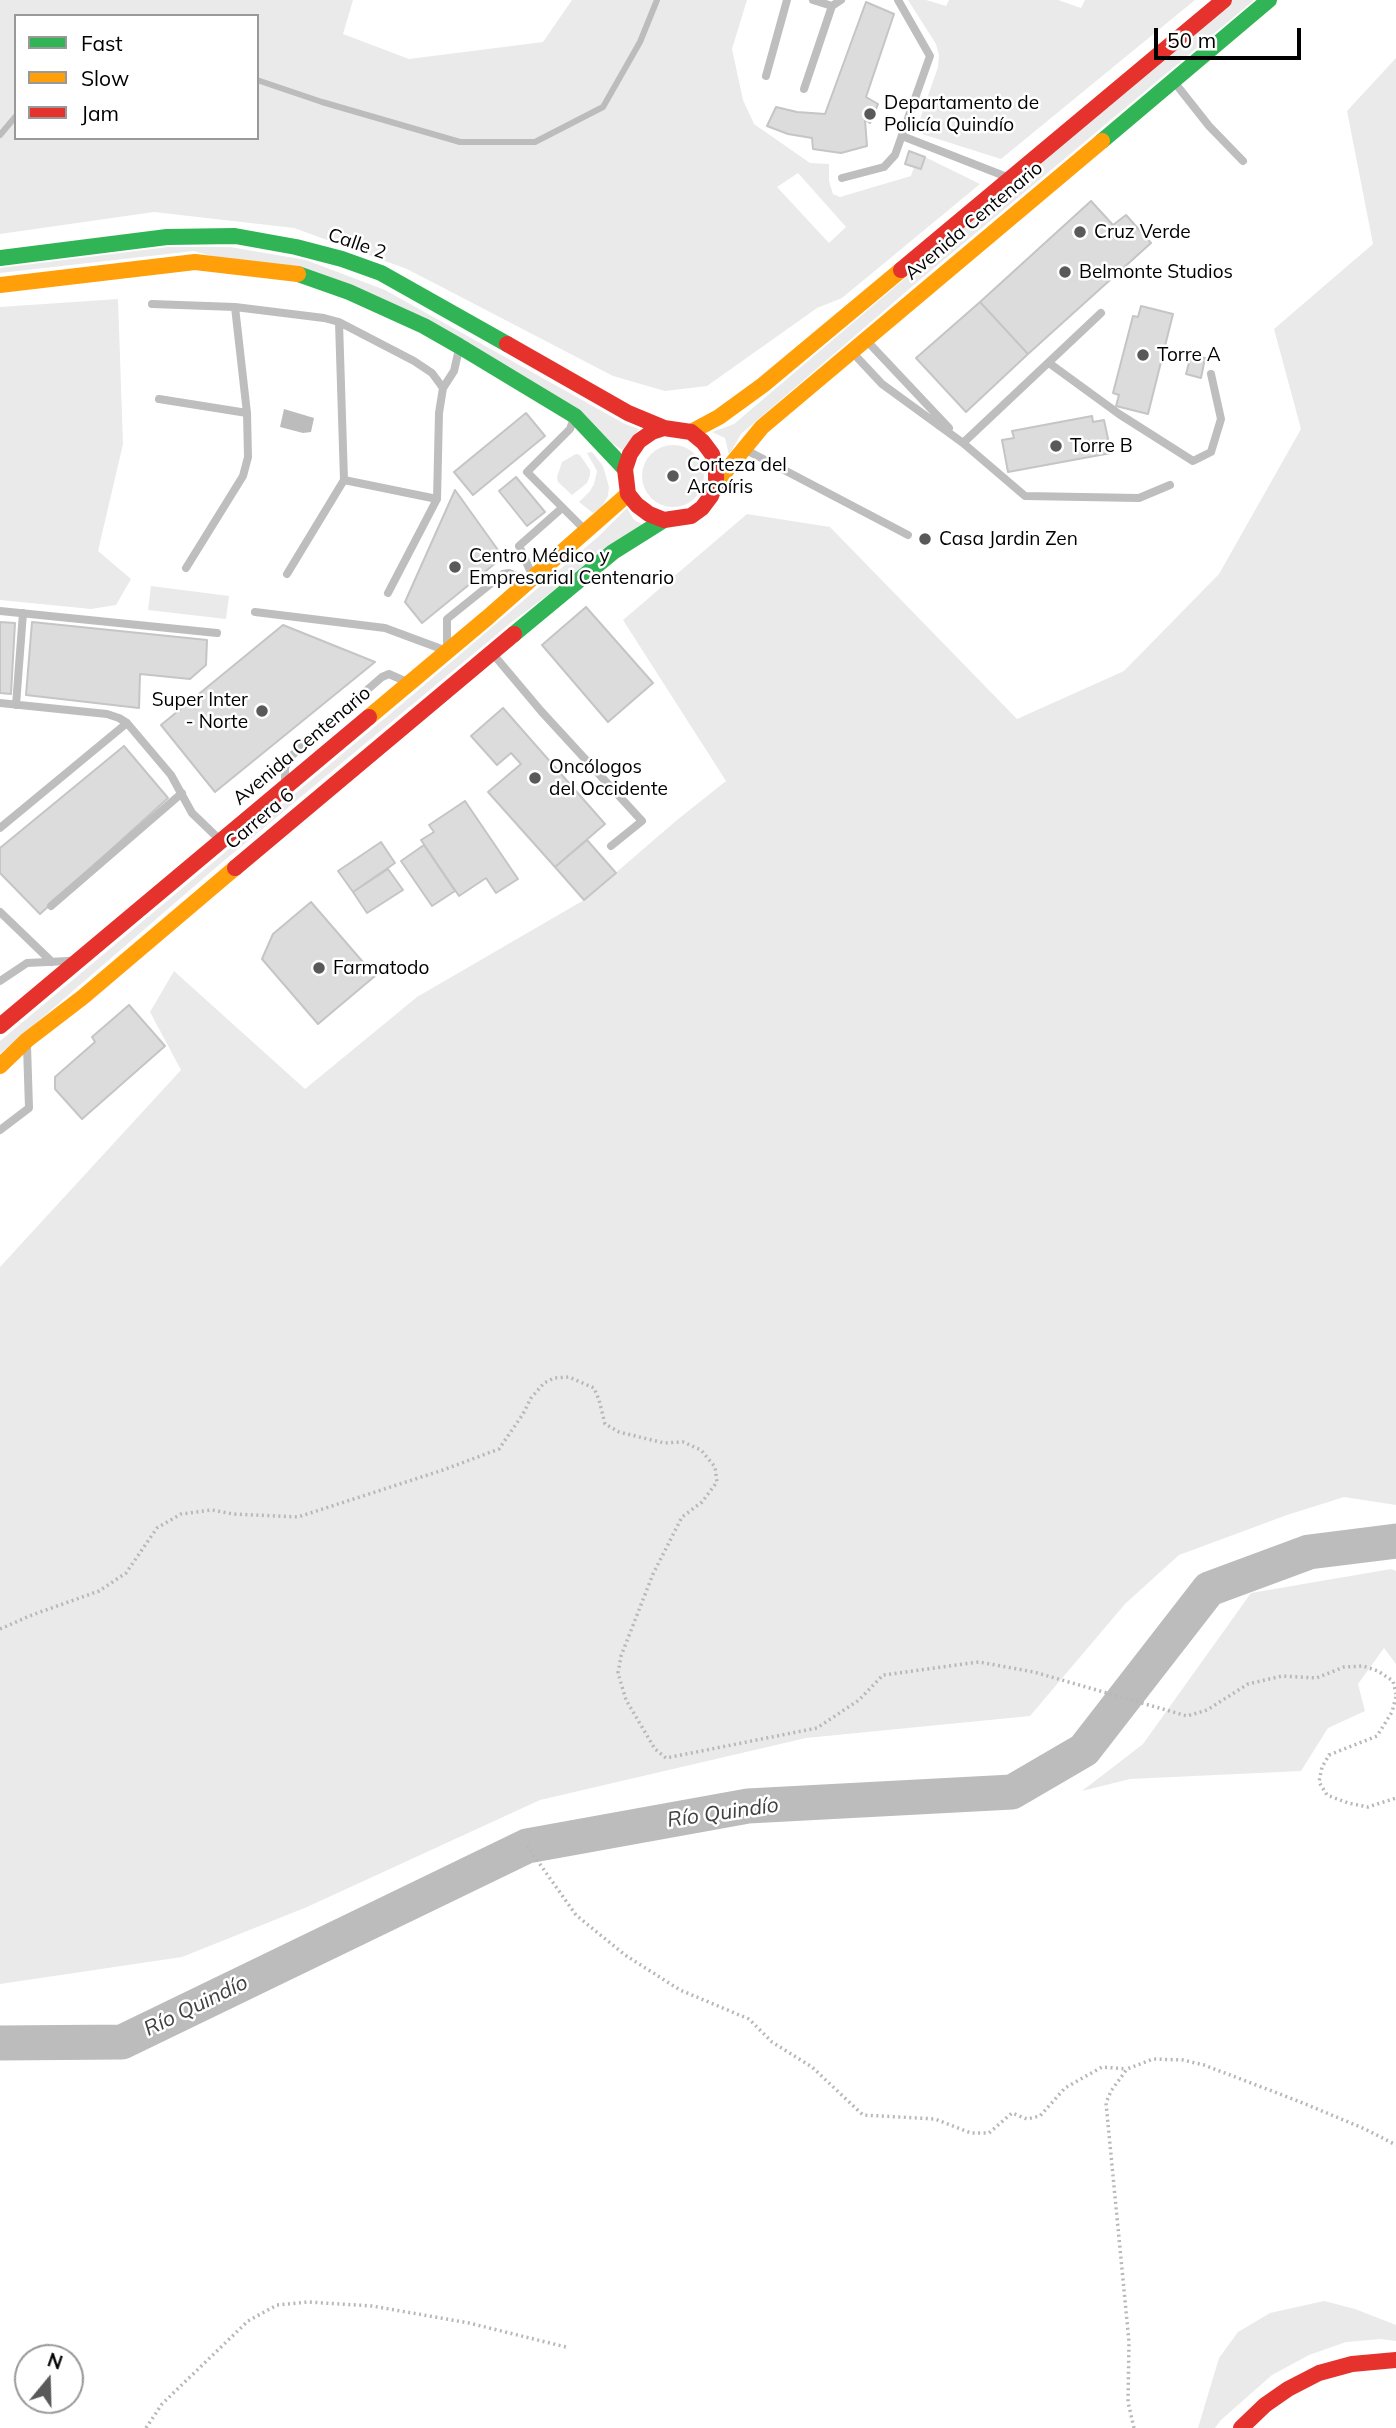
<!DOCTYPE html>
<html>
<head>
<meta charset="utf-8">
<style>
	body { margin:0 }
	#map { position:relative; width:1396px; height:2428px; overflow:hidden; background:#fff; font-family:Mulish,sans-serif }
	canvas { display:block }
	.legend { position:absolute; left:14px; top:14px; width:245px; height:126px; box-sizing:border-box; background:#fff; border:2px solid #999; margin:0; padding:9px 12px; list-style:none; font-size:21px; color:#000 }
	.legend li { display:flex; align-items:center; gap:14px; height:35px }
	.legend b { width:35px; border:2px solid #999 }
	.north { position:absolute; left:14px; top:2344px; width:70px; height:70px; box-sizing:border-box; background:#fff; border:2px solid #999; border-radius:50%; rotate:19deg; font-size:19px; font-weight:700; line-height:28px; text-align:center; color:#000 }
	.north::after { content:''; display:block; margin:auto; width:24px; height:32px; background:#595959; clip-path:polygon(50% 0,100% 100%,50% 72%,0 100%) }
	.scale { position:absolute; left:1154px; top:28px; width:147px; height:32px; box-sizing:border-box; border:4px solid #000; border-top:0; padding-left:9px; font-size:21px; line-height:24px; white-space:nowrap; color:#000; -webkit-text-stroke:5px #fff; paint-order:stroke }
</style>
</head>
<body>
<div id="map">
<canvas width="1396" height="2428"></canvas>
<ul class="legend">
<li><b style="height:9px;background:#30b455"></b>Fast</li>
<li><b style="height:9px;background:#ff9f0a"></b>Slow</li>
<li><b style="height:9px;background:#e5322d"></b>Jam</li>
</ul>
<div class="north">N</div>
<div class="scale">50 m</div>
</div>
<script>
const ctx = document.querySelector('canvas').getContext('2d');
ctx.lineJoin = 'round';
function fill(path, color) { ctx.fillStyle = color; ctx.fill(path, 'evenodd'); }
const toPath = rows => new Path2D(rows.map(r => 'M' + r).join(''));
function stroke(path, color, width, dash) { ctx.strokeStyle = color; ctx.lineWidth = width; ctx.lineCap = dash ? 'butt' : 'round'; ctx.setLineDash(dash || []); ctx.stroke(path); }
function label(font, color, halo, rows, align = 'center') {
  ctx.font = font + ' Mulish,sans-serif'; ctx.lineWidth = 5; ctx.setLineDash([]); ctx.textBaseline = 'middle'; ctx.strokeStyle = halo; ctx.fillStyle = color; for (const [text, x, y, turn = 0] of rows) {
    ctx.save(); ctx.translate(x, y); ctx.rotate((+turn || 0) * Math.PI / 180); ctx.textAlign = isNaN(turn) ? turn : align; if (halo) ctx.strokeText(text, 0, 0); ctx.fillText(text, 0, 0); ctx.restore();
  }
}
fill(toPath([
	[0,0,353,0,343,34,409,59,543,42,572,0,747,0,732,49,743,100,754,124,810,163,829,164,829,181,833,194,840,197,911,176,914,167,921,169,925,157,980,184,842,298,817,308,707,386,665,391,613,376,407,269,294,228,154,212,0,234],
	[16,16,257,16,257,138,16,138],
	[798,173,846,227,829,243,777,187],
	[908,0,926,0,946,6,949,0,1058,0,1081,8,1085,0,1195,0,1001,159,922,134,920,119,938,67,939,55,936,44],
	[1232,0,1254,0,915,284,741,434,729,455,725,438,712,432,734,424],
	[1396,58,1396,1505,1344,1497,1287,1515,1179,1555,1125,1604,1030,1716,806,1738,540,1800,307,1907,182,1957,0,1984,0,1267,181,1070,150,1012,174,971,305,1089,417,997,584,900,677,820,726,781,623,620,747,514,830,527,1017,719,1124,671,1219,574,1301,429,1274,329,1373,244,1347,111],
	[168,247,230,247,306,260,385,290,625,424,639,429,622,450,422,316,194,251,0,273,0,268],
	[118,299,123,444,98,551,131,579,116,605,91,609,0,600,0,307],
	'642 476a31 31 0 1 1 62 0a31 31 0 1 1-62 0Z',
	[592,452,603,466,609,487,608,496,601,508,593,513,579,502,590,491,594,484,597,471,587,453],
	[576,454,580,455,590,470,590,475,587,483,572,495,558,482,557,477,562,462],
	[627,508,634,520,642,524,513,621,220,864,0,1054,0,1041,409,698,599,536],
	[151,586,229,596,226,619,148,610],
	[1391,1569,1396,1571,1396,1664,1384,1648,1358,1684,1365,1711,1328,1728,1301,1771,1130,1779,1082,1791,1143,1744,1251,1593],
	[1324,2301,1355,2309,1396,2325,1396,2341,1381,2339,1346,2342,1309,2355,1272,2375,1221,2420,1215,2428,1198,2428,1219,2358,1238,2332,1270,2313]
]), '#eaeaea');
fill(toPath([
	[284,409,314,418,311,432,303,433,280,427]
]), '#bcbcbc');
stroke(toPath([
	[257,80,322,102,460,142,535,142,603,107,640,42,657,0],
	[0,135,16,116]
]), '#bcbcbc', 6);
stroke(toPath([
	[0,2043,122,2042,527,1846,748,1806,1012,1792,1084,1750,1209,1589,1309,1552,1396,1541]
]), '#bcbcbc', 35);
const building = toPath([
	[866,2,894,14,866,97,878,104,870,123,865,120,867,146,841,153,813,149,812,138,788,134,767,126,776,107,797,112,825,114,866,2],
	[909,151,925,157,921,169,905,164,909,151],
	[1091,201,1113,225,1126,215,1151,243,1028,354,980,302,1091,201],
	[980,302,1028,354,966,412,916,358,980,302],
	[1141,306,1173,314,1148,414,1116,406,1119,395,1113,393,1133,316,1138,317,1141,306],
	[1191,355,1205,358,1201,378,1186,374,1191,355],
	[526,413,545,436,473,495,454,472,526,413],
	[1092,416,1093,422,1104,420,1111,453,1008,472,1002,440,1014,438,1012,431,1092,416],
	[516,477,545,512,527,526,499,491,516,477],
	[455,490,503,557,422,623,405,602,455,490],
	[586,607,653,683,608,722,542,645,586,607],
	[0,622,15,623,11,694,0,693,0,622],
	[32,622,207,640,206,665,190,679,140,674,139,708,26,695,32,622],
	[283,625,375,662,215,792,161,725,283,625],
	[503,708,605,824,555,867,488,792,521,764,511,753,497,765,471,736,503,708],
	[124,746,168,798,40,914,0,873,0,848,124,746],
	[465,801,518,879,496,893,486,878,459,896,421,840,434,832,429,825,465,801],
	[587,840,616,873,584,900,555,867,587,840],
	[381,842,395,863,353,892,338,871,381,842],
	[424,845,455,891,432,906,401,861,424,845],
	[388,869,403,890,367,913,353,892,388,869],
	[311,902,375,976,318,1024,262,959,273,934,311,902],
	[129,1005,165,1046,82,1119,55,1089,55,1077,95,1042,92,1037,129,1005]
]);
fill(building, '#dcdcdc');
stroke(building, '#c5c5c5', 2);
stroke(toPath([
	[0,1629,32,1615,99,1591,126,1573,157,1528,181,1514,212,1510,233,1514,298,1517,443,1470,499,1449,523,1414,531,1398,544,1383,554,1378,569,1377,594,1388,599,1400,605,1424,619,1432,664,1443,683,1442,701,1450,715,1467,717,1482,702,1502,682,1517,653,1574,621,1656,618,1673,626,1700,655,1749,666,1758,817,1728,859,1700,883,1675,979,1662,1034,1672,1187,1716,1207,1710,1248,1684,1282,1676,1316,1678,1344,1667,1363,1666,1378,1671,1393,1681,1396,1694],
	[1396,1697,1392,1712,1377,1736,1329,1755,1322,1767,1319,1782,1327,1795,1348,1803,1368,1807,1396,1798],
	[527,1846,576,1915,625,1955,680,1990,749,2019,772,2042,812,2067,863,2115,935,2119,971,2133,989,2133,1012,2113,1027,2119,1040,2116,1065,2088,1102,2067,1127,2069],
	[146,2428,162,2404,248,2321,277,2305,308,2302,372,2306,469,2323,566,2347],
	[1134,2428,1128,2402,1129,2342,1106,2103,1111,2091,1127,2069,1153,2059,1183,2060,1204,2065,1298,2101,1365,2129,1396,2145]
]), '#b8b8b8', 3.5, [2, 3.5]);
stroke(toPath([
	[813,0,832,6,841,0],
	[766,76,787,0],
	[1175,83,1209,126,1243,161],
	[804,89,832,6],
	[902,136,1007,177],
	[842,178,884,167,895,155,930,56,898,0],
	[152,304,235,307],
	[867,341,949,428],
	[853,353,882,384,963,443,1025,496,1139,498,1170,485],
	[1049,363,1119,414,1193,461,1211,452,1221,419,1211,374],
	[159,399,247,413],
	[574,418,570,429,527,472,584,529],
	[963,443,1101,313],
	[746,450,908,535],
	[437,499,344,480,339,322,414,361,432,373,443,388],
	[186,568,243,476,248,457,247,413,235,307,324,318,339,322],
	[287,574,344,480],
	[533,577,519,546,562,508],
	[388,593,437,499,439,413,443,388,454,371,459,349],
	[0,611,217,633],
	[255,612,385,628,447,651,447,619,503,574,509,573,526,580],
	[493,654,541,711,642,821,611,846],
	[0,703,107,714,119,718,127,723,171,775,192,813,219,839],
	[16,705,23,613],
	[285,783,285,768,290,757,382,677,389,674,407,682],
	[0,828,127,723],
	[51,906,182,793],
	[0,912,52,962],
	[0,981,27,963,68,961],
	[0,1130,29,1108,27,1046]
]), '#bebebe', 8);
stroke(toPath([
	[1102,141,1269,0],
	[0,258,167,237,235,236,296,247,342,259,381,273,507,344],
	[298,274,349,292,424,326,459,346,575,416,625,469],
	[514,634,613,552,664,520]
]), '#30b455', 16);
stroke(toPath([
	[0,285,195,262,298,274],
	[691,432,719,417,763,385,901,270],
	[716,483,762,427,1102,141],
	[369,717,487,618,628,494],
	[0,1066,27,1040,83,997,235,868]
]), '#ff9f0a', 16);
stroke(toPath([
	[901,270,1224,0],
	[507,344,628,413,664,428,691,432,703,442,712,454,716,468,716,483,711,496,702,508,691,516,664,520,649,514,637,505,628,494,625,469,630,454,639,441,652,432,664,428],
	[235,868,514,634],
	[0,1026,369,717],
	[1241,2428,1265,2405,1288,2389,1319,2373,1352,2364,1396,2360]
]), '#e5322d', 16);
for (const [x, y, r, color] of [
	[870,114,7,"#595959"],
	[1080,232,7,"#595959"],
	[1065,272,7,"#595959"],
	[1143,355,7,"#595959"],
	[1056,446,7,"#595959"],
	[673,476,7,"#595959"],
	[925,539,7,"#595959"],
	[455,567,7,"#595959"],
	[262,711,7,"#595959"],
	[535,778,7,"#595959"],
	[319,968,7,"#595959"]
]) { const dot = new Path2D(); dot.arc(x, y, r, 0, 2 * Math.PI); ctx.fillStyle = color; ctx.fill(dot); stroke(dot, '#fff', 2.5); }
label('19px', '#000', '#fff', [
	["Departamento de",884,103],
	["Policía Quindío",884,125],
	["Cruz Verde",1094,232],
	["Belmonte Studios",1079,272],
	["Torre A",1157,355],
	["Torre B",1070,446],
	["Corteza del",687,465],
	["Arcoíris",687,487],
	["Casa Jardin Zen",939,539],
	["Centro Médico y",469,556],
	["Empresarial Centenario",469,578],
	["Super Inter",248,700,"right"],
	["- Norte",248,722,"right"],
	["Oncólogos",549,767],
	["del Occidente",549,789],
	["Farmatodo",333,968]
], 'left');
label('19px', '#000', '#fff', [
	["Avenida Centenario",974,221,-40],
	["Calle 2",357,244,19],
	["Avenida Centenario",302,746,-40],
	["Carrera 6",260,819,-40]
]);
label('italic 21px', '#404040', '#fff', [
	["Río Quindío",723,1813,-8],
	["Río Quindío",196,2006,-26]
]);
</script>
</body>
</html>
